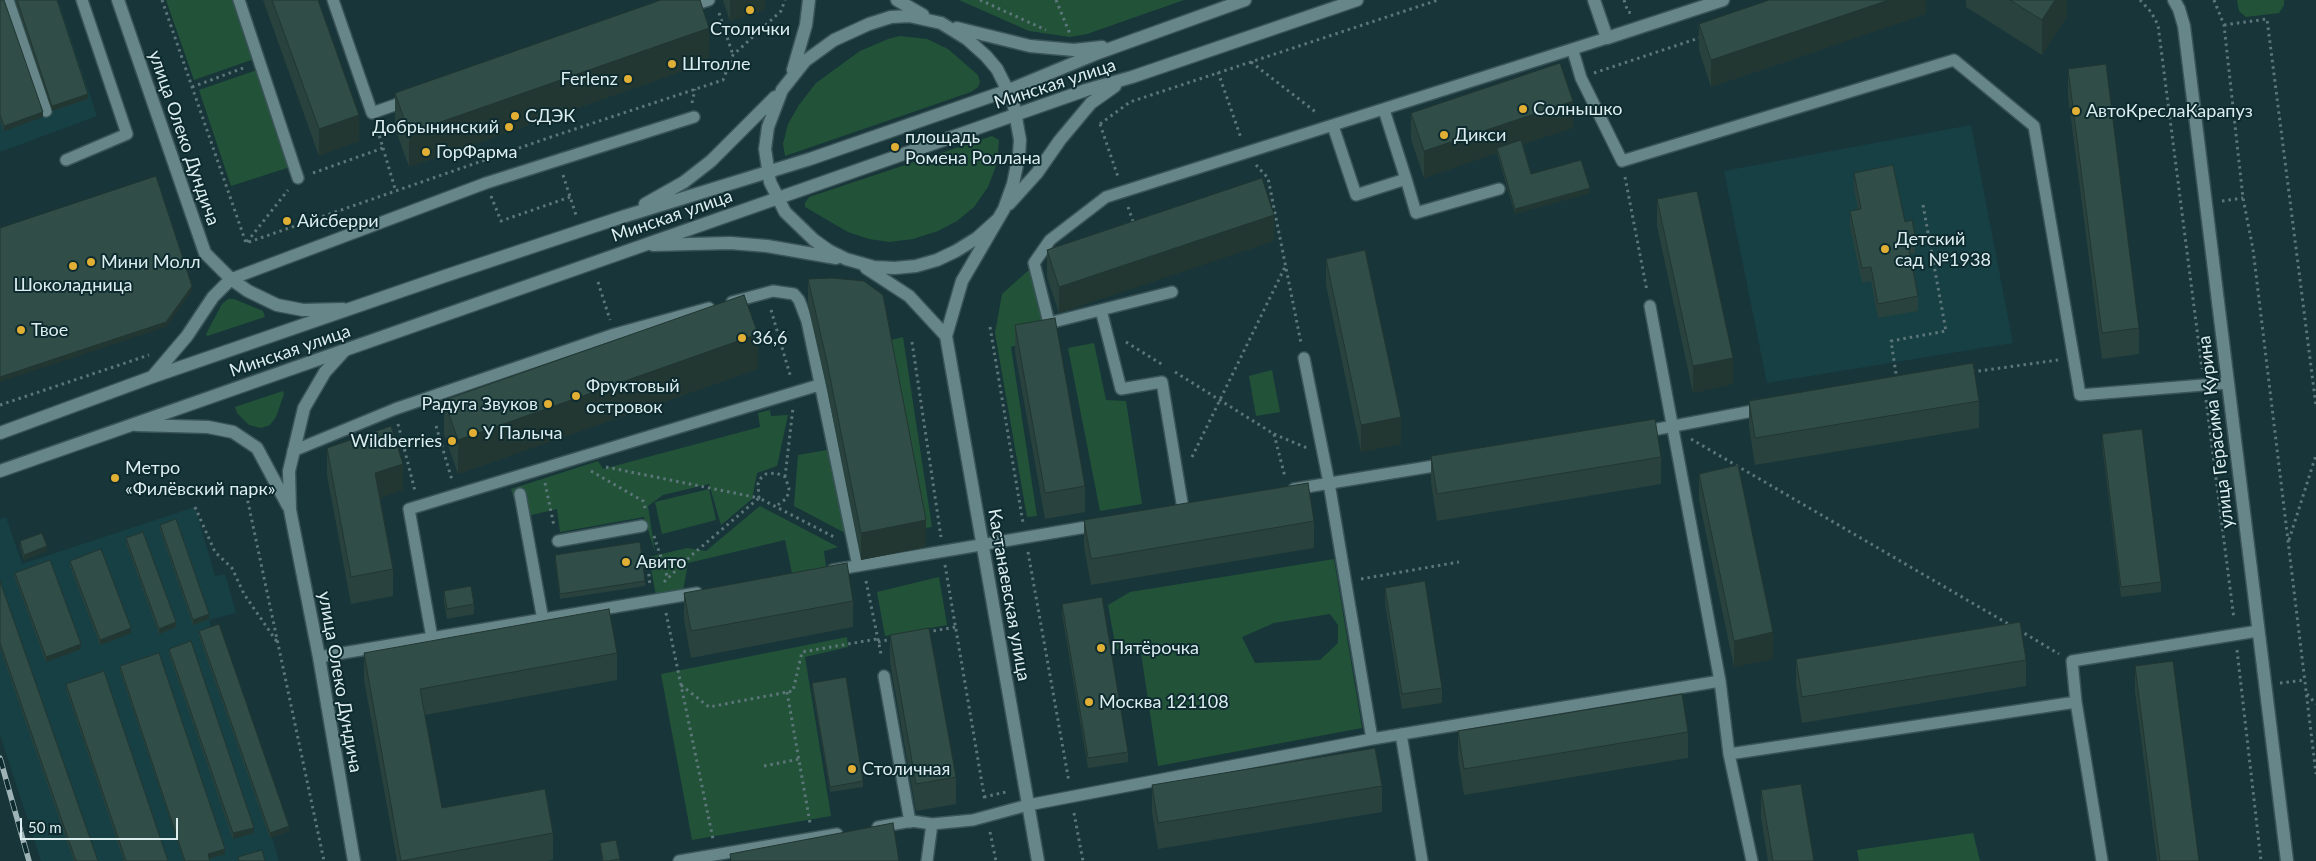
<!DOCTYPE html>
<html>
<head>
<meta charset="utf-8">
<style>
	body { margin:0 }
	#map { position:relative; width:2316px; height:861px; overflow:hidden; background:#183539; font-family:Lato,sans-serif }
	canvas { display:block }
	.scale { position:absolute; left:20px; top:818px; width:158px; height:22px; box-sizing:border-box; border:2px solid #dcedef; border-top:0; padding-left:6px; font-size:15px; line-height:18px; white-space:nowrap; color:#dcedef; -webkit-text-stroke:4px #0e2b2f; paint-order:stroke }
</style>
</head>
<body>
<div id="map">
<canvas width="2316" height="861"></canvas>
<div class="scale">50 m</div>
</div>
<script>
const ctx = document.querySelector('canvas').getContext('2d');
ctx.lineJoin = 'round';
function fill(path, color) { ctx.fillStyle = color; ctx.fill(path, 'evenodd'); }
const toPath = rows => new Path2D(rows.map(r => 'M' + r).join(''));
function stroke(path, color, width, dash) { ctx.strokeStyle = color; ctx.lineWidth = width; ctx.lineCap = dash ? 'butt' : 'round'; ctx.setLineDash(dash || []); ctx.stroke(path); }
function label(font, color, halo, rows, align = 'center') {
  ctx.font = font + ' Lato,sans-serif'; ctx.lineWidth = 4; ctx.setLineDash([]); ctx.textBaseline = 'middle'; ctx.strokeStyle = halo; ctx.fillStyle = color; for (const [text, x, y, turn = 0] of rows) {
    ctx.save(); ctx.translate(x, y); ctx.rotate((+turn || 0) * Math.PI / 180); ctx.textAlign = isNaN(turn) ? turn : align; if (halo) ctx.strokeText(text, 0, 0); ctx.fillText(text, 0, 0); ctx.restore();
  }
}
fill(toPath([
	[0,0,58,0,97,116,0,152],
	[1971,125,2013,343,1767,383,1724,171],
	[195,507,215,576,225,574,236,613,209,620,279,861,41,861,0,735,0,519,6,517,22,564]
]), '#174044');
fill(toPath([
	[166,0,234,0,254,59,194,80],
	[959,0,1184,0,1087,34,1070,37,1029,31],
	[2237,0,2284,0,2284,5,2279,13,2246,17,2239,11],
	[900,36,927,39,948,49,978,75,980,82,978,87,971,92,785,156,783,144,788,124,799,105,816,83,860,51,888,39],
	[257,70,290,167,231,186,199,90],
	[992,136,999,140,997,163,988,187,974,207,957,221,938,231,913,239,889,242,869,239,848,232,805,207,805,203,809,197],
	[1030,269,1046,336,1011,347,1037,516,1027,517,995,333,1002,294],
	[228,299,234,299,263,311,265,317,207,336,206,334,222,304],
	[903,337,932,527,925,528,891,340],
	[1094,343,1106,400,1126,401,1142,504,1100,511,1068,348],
	[1272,370,1280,412,1256,416,1249,376],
	[283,391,284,394,276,417,270,425,261,428,249,425,237,413,235,407],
	[770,410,771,416,788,415,777,466,757,473,752,499,721,525,709,484,663,495,648,506,655,552,644,517,560,532,557,509,519,518,511,489,598,461,603,469,760,427,758,413],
	[827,450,845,533,794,506,798,455],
	[709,489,716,520,662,534,655,502],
	[760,506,838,547,824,551,826,567,792,573,785,540,688,563,683,591,656,596,649,557,687,548,706,551],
	[1334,559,1362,728,1158,766,1141,653,1116,649,1108,605,1130,592],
	[1330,614,1338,625,1338,643,1320,660,1255,663,1242,637,1274,623],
	[939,577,947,625,885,636,877,592],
	[847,637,848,647,805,657,831,816,692,840,661,674],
	[1973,833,1980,861,1859,861,1857,850]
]), '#225339');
const lane = toPath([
	[8,0,46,111],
	[239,0,298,178],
	[333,0,372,113,409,100],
	[687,7,709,0],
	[1573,51,1581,78,1622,161,1954,60,2034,126,2080,395,2228,383],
	[1333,126,1356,195,1406,179,1384,110],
	[66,160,127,134,82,0],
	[1406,179,1416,213,1499,189],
	[231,279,486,183,694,117],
	[1172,292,1049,323,1034,263,1050,240,1106,197,1607,38],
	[732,302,773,291,794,294,799,300,807,321,858,566],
	[1650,306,1720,681,1729,754,1752,861],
	[1101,310,1121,389,1162,382,1183,509],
	[1304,358,1329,483,1372,739],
	[1642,432,1763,409],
	[293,451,395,409,615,334,709,308],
	[1294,489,1446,464],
	[520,494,543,620],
	[558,541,642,526],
	[833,570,1098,525],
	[432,638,409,509,819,385],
	[319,657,697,593],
	[884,676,910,822],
	[2076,702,2102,861],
	[1401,734,1422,861],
	[1729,754,2076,702,2072,661,2258,631],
	[878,827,912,821,932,824,973,820,1028,805,1372,739,1720,681],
	[679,861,837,834],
	[927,861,932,824]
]);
const street = toPath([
	[1594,0,1607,38,1723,0],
	[2174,0,2179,9,2184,26,2287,861],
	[345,350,325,372,304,408,289,471,290,510,319,657,354,861],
	[136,425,208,427,233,432,257,448,288,506]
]);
const secondary = toPath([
	[118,0,205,253,231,279,248,291,277,305,303,310,343,309],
	[897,0,923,15],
	[957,28,1030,46,1074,50,1102,47],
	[793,70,806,25,809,0],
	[645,204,684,182,711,161,775,97],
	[1009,204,1037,173,1060,140,1091,103,1115,86],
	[997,220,977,238,956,251,937,260,916,266,895,268,874,267,846,259,828,250,814,240,785,212,770,182,765,149,768,127,782,90,805,61,834,40,869,24,891,17,909,16,941,23,967,39,986,56,997,69,1013,101,1020,140,1019,155,1013,184,1004,209,962,281,946,336,1038,861],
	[653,245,730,243,767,246,836,258],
	[866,268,909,296,946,336],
	[153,376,187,336,213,297,231,279],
	[0,433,152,377,445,276,622,217,810,159,1009,90,1098,53,1245,0],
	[0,471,1086,90,1132,77,1357,0]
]);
stroke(lane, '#395356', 14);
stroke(street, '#395356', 15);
stroke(secondary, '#395356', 15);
stroke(toPath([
	[162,0,246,243,551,137,723,80,733,55,781,11,785,0],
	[980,0,1046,30],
	[1056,0,1070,34],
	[1624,0,1628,12,1632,13],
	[2140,0,2151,12,2158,25,2202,369],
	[2214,0,2224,25,2243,198,2253,249,2316,774],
	[719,13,733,55],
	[2224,25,2267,19,2316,406],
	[1251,62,1317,113],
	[1218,72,1241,138],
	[1594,73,1702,37],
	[192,87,246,67],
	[692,103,695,89],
	[1100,124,1130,102,1438,0],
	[1100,124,1118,177],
	[383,148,396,192],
	[1256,165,1268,178,1301,343],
	[313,173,383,148,377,128],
	[563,175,576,215],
	[1625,177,1647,291],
	[491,196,501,221,570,197],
	[2222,201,2243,198],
	[1128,207,1134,224],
	[247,242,288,190],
	[598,282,610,320],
	[771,310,791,378],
	[990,327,1023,523],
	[912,342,941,537],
	[1126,342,1163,365],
	[1175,372,1274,434,1285,477],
	[1972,372,2058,360],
	[1897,380,1891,341,1946,331,1923,205],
	[2206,400,2234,619],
	[0,405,149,355],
	[398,424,415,491],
	[436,426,452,480],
	[1274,434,1307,448],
	[1691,439,2010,625],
	[1192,457,1285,267],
	[606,467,759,498,758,484,761,478,766,474,776,473,785,477,789,488,787,498,775,507],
	[591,471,643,501,646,511],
	[785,477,793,408],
	[545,483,554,526],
	[245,488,324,861],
	[195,507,215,552,232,568,244,594,277,642],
	[654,536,668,579],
	[2289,540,2316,455],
	[1028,552,1069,782],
	[945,565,985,801],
	[643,567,648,566,650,586],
	[1361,579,1459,562],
	[866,581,881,654],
	[664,582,693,554,759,498,836,538],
	[666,613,713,839],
	[2019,630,2059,654],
	[927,632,956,627],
	[878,642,892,639],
	[2237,650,2261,861],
	[2280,683,2305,680],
	[681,685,709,707,793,691,802,652,877,639],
	[787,692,810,823],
	[2307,694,2316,704],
	[764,766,799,759],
	[984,797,1006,792],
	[1074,813,1083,861],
	[990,832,996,861]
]), '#5d7679', 3, [2.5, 4]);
stroke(lane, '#67868a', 11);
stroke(street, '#67868a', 12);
stroke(secondary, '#67868a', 12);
const rail = toPath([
	[0,758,29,861]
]);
stroke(rail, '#9eb3b5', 5.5);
stroke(rail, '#0e2b2f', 4, [11]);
fill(toPath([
	[0,0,43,117,4,131,0,120],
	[15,0,57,0,88,99,52,111],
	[263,0,318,0,359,141,319,156],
	[723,0,765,0,765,10,730,21],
	[1926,0,1926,14,1711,87,1699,50,1699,24],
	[1966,0,2067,0,2067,16,2042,55,1966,7],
	[709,62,409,167,395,128,395,93],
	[2068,69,2139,328,2139,354,2102,359,2068,96],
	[1411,113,1573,128,1523,144,1531,174,1590,193,1515,214,1497,153,1424,178,1411,139],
	[1854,173,1905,222,1915,238,1915,253,1910,254,1918,296,1918,311,1878,318,1871,281,1862,283,1850,226,1850,211,1858,210,1854,188],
	[1657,199,1733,384,1693,393,1657,226],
	[1274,241,1059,313,1047,277,1047,250],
	[1326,259,1401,444,1361,452,1326,285],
	[808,279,926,547,861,560,827,389,808,306],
	[1015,325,1085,486,1085,512,1045,519,1015,352],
	[758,369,458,474,444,434,444,400],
	[1749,401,1979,401,1979,428,1755,465,1749,427],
	[2102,434,2161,582,2161,592,2121,597,2102,445],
	[327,448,403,490,380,498,393,569,393,596,351,604,327,475],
	[1431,456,1661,457,1661,484,1437,521,1431,483],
	[1699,474,1773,659,1734,667,1699,500],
	[1084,520,1314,521,1314,548,1091,585,1084,547],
	[160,525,209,619,193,625,160,530],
	[126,538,176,627,159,634,126,543],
	[20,541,47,551,24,560,20,546],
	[555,555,645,581,645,586,560,599,555,561],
	[70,561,131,633,100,645,70,566],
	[15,573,81,649,46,662,15,578],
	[0,581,98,861,74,861,0,648],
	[1385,588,1442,688,1442,703,1402,709,1385,603],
	[444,591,474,604,474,614,447,619,444,601],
	[684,593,853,601,853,627,691,658,684,620],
	[1062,604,1128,752,1128,762,1088,768,1062,614],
	[199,631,289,831,270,838,199,636],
	[890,635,956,777,956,804,916,811,890,662],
	[169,649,254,833,233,839,169,654],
	[364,653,617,653,617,680,425,715,442,808,553,833,553,860,546,861,397,861,364,680],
	[1796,659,2026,660,2026,686,1802,723,1796,685],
	[120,666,225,854,209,859,210,861,184,861,120,671],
	[2135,666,2199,861,2157,861,2135,692],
	[812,683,863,781,863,787,830,792,812,688],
	[66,684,168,861,124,861,66,689],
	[1458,731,1688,732,1688,758,1464,795,1458,758],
	[1152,785,1382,786,1382,812,1158,849,1152,812],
	[1761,790,1814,861,1768,861,1761,817],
	[600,843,620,859,620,861,602,861]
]), '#29423d');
fill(toPath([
	[730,0,765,0,765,10,730,21],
	[1889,0,1926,0,1926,14,1711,87,1711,60],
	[2055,0,2067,0,2067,16,2042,55,2042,20],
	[709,28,709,62,409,167,409,133],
	[88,94,88,99,52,111,52,106],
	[1573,101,1573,128,1499,152,1497,148,1497,153,1424,178,1424,151],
	[43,112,43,117,4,131,4,126],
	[359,115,359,141,319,156,319,129],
	[1590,188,1590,193,1515,214,1515,209],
	[1274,215,1274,241,1059,313,1059,287],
	[192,286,192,291,166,327,0,382,0,377],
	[758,334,758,369,458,474,458,440],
	[1733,358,1733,384,1693,393,1693,366],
	[1401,417,1401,444,1361,452,1361,425],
	[403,464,403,490,375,500,375,473],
	[926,520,926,547,861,560,861,533],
	[47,546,47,551,24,560,24,555],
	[209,614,209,619,193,625,193,620],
	[176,622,176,627,159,634,159,629],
	[131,628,131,633,100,645,100,640],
	[1773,632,1773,659,1734,667,1734,641],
	[81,644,81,649,46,662,46,657],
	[289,826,289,831,270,838,270,833],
	[254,828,254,833,233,839,233,833],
	[225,849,225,854,208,859,208,854]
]), '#223632');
const building = toPath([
	[0,0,4,0,43,112,4,126,0,115,0,0],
	[17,0,57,0,88,94,52,106,17,0],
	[272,0,318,0,359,115,319,129,272,0],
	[661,0,700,0,709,28,409,133,395,93,661,0],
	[1769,0,1889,0,1711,60,1699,24,1769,0],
	[2010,0,2055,0,2042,20,2010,0],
	[1560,63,1573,101,1424,151,1411,113,1560,63],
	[2106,64,2139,328,2102,333,2068,69,2106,64],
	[1521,140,1531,174,1581,160,1590,188,1515,209,1497,148,1521,140],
	[1893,165,1905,222,1912,220,1914,230,1915,238,1907,240,1918,296,1878,304,1871,267,1862,268,1850,211,1861,209,1854,173,1893,165],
	[156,176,192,286,166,322,0,377,0,228,156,176],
	[1262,178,1274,215,1059,287,1047,250,1262,178],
	[1697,191,1733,358,1693,366,1657,199,1697,191],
	[1365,250,1401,417,1361,425,1326,259,1365,250],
	[832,278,864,281,883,295,926,520,861,533,827,362,808,279,832,278],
	[744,295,758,334,458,440,444,400,744,295],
	[1055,318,1085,486,1045,493,1015,325,1055,318],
	[1973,363,1979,401,1755,438,1749,401,1973,363],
	[1655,419,1661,457,1437,494,1431,456,1655,419],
	[391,426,403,464,375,473,393,569,351,577,327,448,391,426],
	[2142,429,2161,582,2121,587,2102,434,2142,429],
	[1738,465,1773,632,1734,641,1699,474,1738,465],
	[1308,483,1314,521,1091,559,1084,520,1308,483],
	[176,519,209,614,193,620,160,525,176,519],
	[143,532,176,622,159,629,126,538,143,532],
	[42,533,47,546,24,555,20,541,42,533],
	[640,542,645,581,560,594,555,555,640,542],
	[101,549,131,628,100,640,70,561,101,549],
	[50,560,81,644,46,657,15,573,50,560],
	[847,563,853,601,691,631,684,593,847,563],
	[0,581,98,861,76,861,0,643,0,581],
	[1425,581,1442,688,1402,694,1385,588,1425,581],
	[471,586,474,604,447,609,444,591,471,586],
	[1102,597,1128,752,1088,758,1062,604,1102,597],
	[609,609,617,653,420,689,442,808,545,789,553,833,401,861,364,653,609,609],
	[2020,622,2026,660,1802,697,1796,659,2020,622],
	[219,624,289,826,270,833,199,631,219,624],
	[929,628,956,777,916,784,890,635,929,628],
	[191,641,254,828,233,833,169,649,191,641],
	[159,653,225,849,208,854,210,861,185,861,120,666,159,653],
	[2173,661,2199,861,2160,861,2135,666,2173,661],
	[104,671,168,861,126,861,66,684,104,671],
	[846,677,863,781,830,787,812,683,846,677],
	[1682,694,1688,732,1464,769,1458,731,1682,694],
	[1375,748,1382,786,1158,823,1152,785,1375,748],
	[1801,784,1814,861,1773,861,1761,790,1801,784],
	[893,823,899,861,731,861,730,854,893,823],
	[616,840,620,859,608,861,603,861,600,843,616,840],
	[262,850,265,861,239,861,238,857,262,850]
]);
fill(building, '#304d47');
stroke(building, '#223632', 1);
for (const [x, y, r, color] of [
	[750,10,5,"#e1af34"],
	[672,64,5,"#e1af34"],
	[628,79,5,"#e1af34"],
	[1523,109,5,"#e1af34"],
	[2076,111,5,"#e1af34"],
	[515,116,5,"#e1af34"],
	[509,127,5,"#e1af34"],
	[1444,135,5,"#e1af34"],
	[895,147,5,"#e1af34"],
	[426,152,5,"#e1af34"],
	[287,221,5,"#e1af34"],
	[1885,249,5,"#e1af34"],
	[91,262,5,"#e1af34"],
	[73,266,5,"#e1af34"],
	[21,330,5,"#e1af34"],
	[742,338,5,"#e1af34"],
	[576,396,5,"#e1af34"],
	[548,404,5,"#e1af34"],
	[473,433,5,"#e1af34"],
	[452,441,5,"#e1af34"],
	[115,478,5,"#e1af34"],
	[626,562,5,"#e1af34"],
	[1101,648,5,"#e1af34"],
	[1089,702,5,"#e1af34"],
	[852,769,5,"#e1af34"]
]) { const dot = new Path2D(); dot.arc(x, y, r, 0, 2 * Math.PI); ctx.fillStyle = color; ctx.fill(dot); stroke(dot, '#0e2b2f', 2); }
label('18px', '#dcedef', '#0e2b2f', [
	["Столички",750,29,"center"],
	["Штолле",682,64],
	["Ferlenz",618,79,"right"],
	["Солнышко",1533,109],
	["АвтоКреслаКарапуз",2086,111],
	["СДЭК",525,116],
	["Добрынинский",499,127,"right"],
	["Дикси",1454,135],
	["площадь",905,137],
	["Ромена Роллана",905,158],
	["ГорФарма",436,152],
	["Айсберри",297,221],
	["Детский",1895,239],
	["сад №1938",1895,260],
	["Мини Молл",101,262],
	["Шоколадница",73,285,"center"],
	["Твое",31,330],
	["36,6",752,338],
	["Фруктовый",586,386],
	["островок",586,407],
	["Радуга Звуков",538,404,"right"],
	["У Палыча",483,433],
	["Wildberries",442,441,"right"],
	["Метро",125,468],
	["«Филёвский парк»",125,489],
	["Авито",636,562],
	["Пятёрочка",1111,648],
	["Москва 121108",1099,702],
	["Столичная",862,769]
], 'left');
label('18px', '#dcedef', '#0e2b2f', [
	["Минская улица",1055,84,-18],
	["улица Олеко Дундича",184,138,71],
	["Минская улица",672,216,-19],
	["Минская улица",290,351,-19],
	["улица Герасима Курина",2216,432,-97],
	["Кастанаевская улица",1009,595,80],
	["улица Олеко Дундича",340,682,80]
]);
</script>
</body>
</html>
